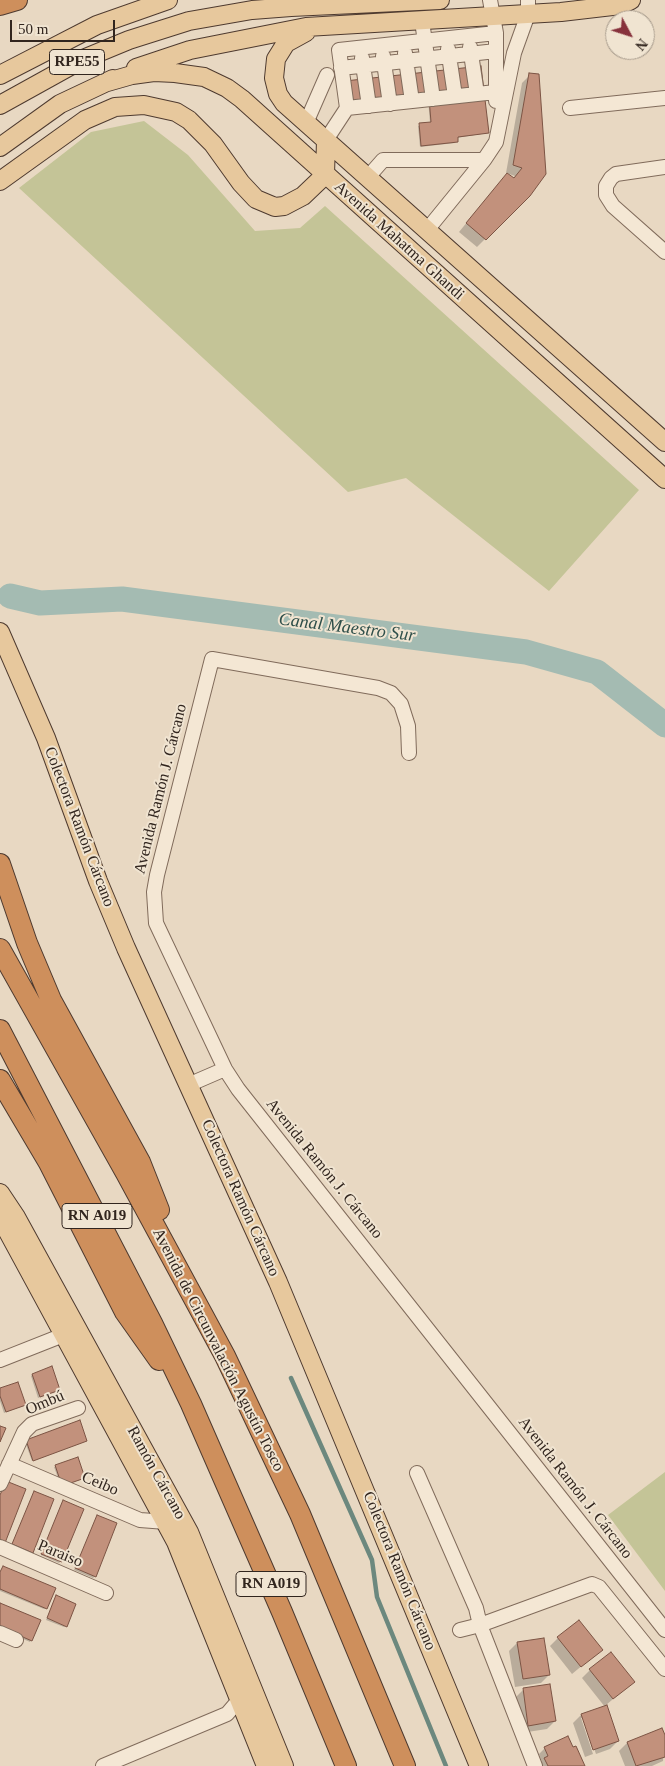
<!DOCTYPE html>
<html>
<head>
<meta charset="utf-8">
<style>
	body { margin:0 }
	#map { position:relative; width:665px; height:1766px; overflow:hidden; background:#e8d8c2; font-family:Georgia,serif }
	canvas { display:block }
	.north { position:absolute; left:605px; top:10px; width:50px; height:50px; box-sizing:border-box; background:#f0e4d1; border:1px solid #a49889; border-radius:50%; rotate:130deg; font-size:14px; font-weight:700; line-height:20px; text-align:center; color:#31251e }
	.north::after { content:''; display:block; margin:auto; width:18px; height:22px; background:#87323c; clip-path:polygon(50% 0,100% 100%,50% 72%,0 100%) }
	.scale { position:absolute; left:10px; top:20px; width:105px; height:22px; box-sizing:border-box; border:2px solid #31251e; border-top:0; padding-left:6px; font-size:15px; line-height:18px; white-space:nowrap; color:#31251e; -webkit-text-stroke:4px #f0e4d1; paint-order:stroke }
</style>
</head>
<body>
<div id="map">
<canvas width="665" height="1766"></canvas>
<div class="north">N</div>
<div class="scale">50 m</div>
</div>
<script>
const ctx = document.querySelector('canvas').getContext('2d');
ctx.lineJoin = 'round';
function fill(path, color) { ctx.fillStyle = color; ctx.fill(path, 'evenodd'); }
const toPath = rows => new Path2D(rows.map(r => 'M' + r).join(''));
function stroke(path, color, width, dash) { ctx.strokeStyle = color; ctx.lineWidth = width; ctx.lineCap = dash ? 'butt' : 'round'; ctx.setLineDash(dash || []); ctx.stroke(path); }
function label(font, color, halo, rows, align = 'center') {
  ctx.font = font + ' Georgia,serif'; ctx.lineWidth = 4; ctx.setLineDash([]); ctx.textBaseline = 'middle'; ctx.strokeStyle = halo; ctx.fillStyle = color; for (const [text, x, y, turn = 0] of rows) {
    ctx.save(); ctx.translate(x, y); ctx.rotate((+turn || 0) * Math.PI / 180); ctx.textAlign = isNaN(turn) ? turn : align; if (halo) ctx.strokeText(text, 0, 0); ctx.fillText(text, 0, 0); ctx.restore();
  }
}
fill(toPath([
	[144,121,188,155,255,231,300,228,325,206,639,490,549,591,406,478,348,492,19,188,91,132],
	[665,1472,665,1591,608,1515]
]), '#c4c497');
fill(toPath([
	[479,68,488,133,456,138,455,143,420,147,418,126,430,123,428,99],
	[530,75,529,195,477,247,459,232,499,183,513,179,515,176,506,173,522,83],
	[32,1375,57,1391,38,1398,31,1376],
	[0,1390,23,1406,4,1413,0,1401],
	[26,1441,84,1442,32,1461,25,1442],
	[56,1466,83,1479,61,1486,54,1467],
	[34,1492,31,1552,30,1553,11,1546],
	[62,1503,61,1561,59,1563,41,1555],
	[97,1517,95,1576,93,1578,74,1570],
	[3,1567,46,1608,44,1609,0,1591,0,1572],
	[55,1598,66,1626,64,1627,46,1620],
	[0,1604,31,1640,30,1642,0,1629],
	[558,1638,601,1650,572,1674,550,1646],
	[517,1643,549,1675,541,1683,515,1687,509,1651],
	[590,1670,625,1689,606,1705,618,1741,610,1749,596,1754,583,1718,581,1718,593,1754,585,1757,573,1723,581,1715,605,1707,582,1678],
	[549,1685,555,1721,547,1729,521,1733,515,1698,523,1690],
	[665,1739,663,1761,652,1766,625,1766,619,1751,627,1743],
	[545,1748,583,1766,539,1766,542,1762,539,1754]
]), '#0003');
stroke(toPath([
	[291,1378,372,1560,377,1597,446,1766]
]), '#6c887e', 4.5);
stroke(toPath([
	[10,596,40,603,122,599,526,652,597,672,665,725]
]), '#a4bbb2', 25);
const building = toPath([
	[481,66,489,133,458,137,458,142,421,146,419,123,431,122,429,98,348,107,345,81,481,66],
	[529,73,539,74,546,174,530,196,486,240,466,223,507,173,514,178,522,168,513,165,529,73],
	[52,1366,60,1390,40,1397,32,1374,52,1366],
	[18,1382,26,1405,6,1412,0,1396,0,1388,18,1382],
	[80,1420,87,1441,33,1461,26,1440,80,1420],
	[0,1426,6,1428,0,1442,0,1426],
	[78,1457,85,1478,62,1486,55,1465,78,1457],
	[6,1481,26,1489,5,1543,0,1541,0,1495,6,1481],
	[34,1491,54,1499,33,1553,12,1544,34,1491],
	[63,1500,84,1509,62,1562,41,1554,63,1500],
	[97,1515,117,1523,96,1577,75,1568,97,1515],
	[3,1566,56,1588,47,1609,0,1589,0,1572,3,1566],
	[56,1595,76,1604,67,1627,47,1618,56,1595],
	[0,1603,41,1620,32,1641,0,1627,0,1603],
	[579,1620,603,1650,581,1667,557,1637,579,1620],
	[544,1638,550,1675,523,1679,517,1642,544,1638],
	[611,1652,635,1682,613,1699,589,1669,611,1652],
	[550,1684,556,1721,528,1726,523,1688,550,1684],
	[607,1705,619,1741,593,1750,581,1714,607,1705],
	[662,1728,665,1735,665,1757,636,1766,627,1742,662,1728],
	[568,1736,573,1747,576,1746,585,1766,548,1766,544,1758,548,1756,544,1747,568,1736]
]);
fill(building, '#c2917c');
stroke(building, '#7c5444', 1);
const minor = toPath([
	[490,0,496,33,496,101],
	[422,21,433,99],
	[470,47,477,94],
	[448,49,455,96],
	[405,53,412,101],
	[383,56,390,104],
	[362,58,369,106],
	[341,68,496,51],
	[347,108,505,91],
	[570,108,665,98],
	[306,123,327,75],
	[326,140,347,108,339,50,496,33],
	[484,160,496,142,514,53,528,14,528,0],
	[665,167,616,174,611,178,606,186,606,195,613,206,665,252],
	[368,177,383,160,484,160,427,230],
	[409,753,408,726,401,704,391,693,378,688,212,659,157,875,154,892,156,923,225,1069,238,1089,665,1630],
	[188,1085,225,1069],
	[0,1360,71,1332],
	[9,1464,140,1520,166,1522,172,1518],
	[417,1473,476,1608,480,1625,535,1766],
	[0,1484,24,1432,32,1424,78,1408],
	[0,1547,106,1593],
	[460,1630,480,1625,592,1584,599,1587,665,1669],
	[0,1633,16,1640],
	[103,1766,227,1714,239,1700,247,1696]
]);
const major = toPath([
	[306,32,286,43,276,59,274,78,278,94,284,103,665,442],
	[136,68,190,50,306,27,561,12,621,5,631,0],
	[0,75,97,25,168,0],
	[104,83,132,75,154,72,175,73,204,77,227,88,242,99,665,479],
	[0,105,83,59,129,40,189,21,252,10,291,7,440,0],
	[0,147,60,104,113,79],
	[0,181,85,120,115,107,144,105,176,112,189,120,213,144,241,183,256,199,275,207,284,206,303,196,325,175,326,140],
	[0,632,46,738,98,881,126,948,278,1282,479,1766],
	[0,1193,16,1217,189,1532,284,1766],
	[0,1217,176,1542,266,1766]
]);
const highway = toPath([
	[0,5,17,0],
	[0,864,27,943,51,1000,140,1162,159,1210],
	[0,949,126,1173,225,1356,300,1514,405,1766],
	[0,1030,152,1323,191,1404,282,1612,346,1766],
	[0,1080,49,1163,125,1312,159,1360]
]);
stroke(minor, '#806b5b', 16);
stroke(major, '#4e3a2f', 20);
stroke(highway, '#4e3a2f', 22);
stroke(minor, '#f4e7d4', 14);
stroke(major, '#e7c89d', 18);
stroke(highway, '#ce8f5c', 20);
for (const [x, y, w] of [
	[77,62,55],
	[97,1216,70],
	[271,1584,70]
]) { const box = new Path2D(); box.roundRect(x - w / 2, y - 12.5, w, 25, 4); ctx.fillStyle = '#f0e4d1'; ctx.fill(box); stroke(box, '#31251e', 1); }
label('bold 15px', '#31251e', null, [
	["RPE55",77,62],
	["RN A019",97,1216],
	["RN A019",271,1584]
]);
label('16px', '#31251e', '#f0e4d1', [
	["Avenida Mahatma Ghandi",399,241,42],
	["Avenida Ramón J. Cárcano",161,789,-76],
	["Colectora Ramón Cárcano",79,827,69],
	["Avenida Ramón J. Cárcano",324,1169,51],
	["Colectora Ramón Cárcano",240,1198,66],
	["Avenida de Circunvalación Agustín Tosco",218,1350,63],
	["Ombú",45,1403,-23],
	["Ramón Cárcano",156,1473,61],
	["Ceibo",100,1484,23],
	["Avenida Ramón J. Cárcano",575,1488,52],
	["Paraiso",60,1554,23],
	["Colectora Ramón Cárcano",399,1571,68]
]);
label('italic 18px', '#2f4f4a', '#f0e4d1', [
	["Canal Maestro Sur",347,628,7]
]);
</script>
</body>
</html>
